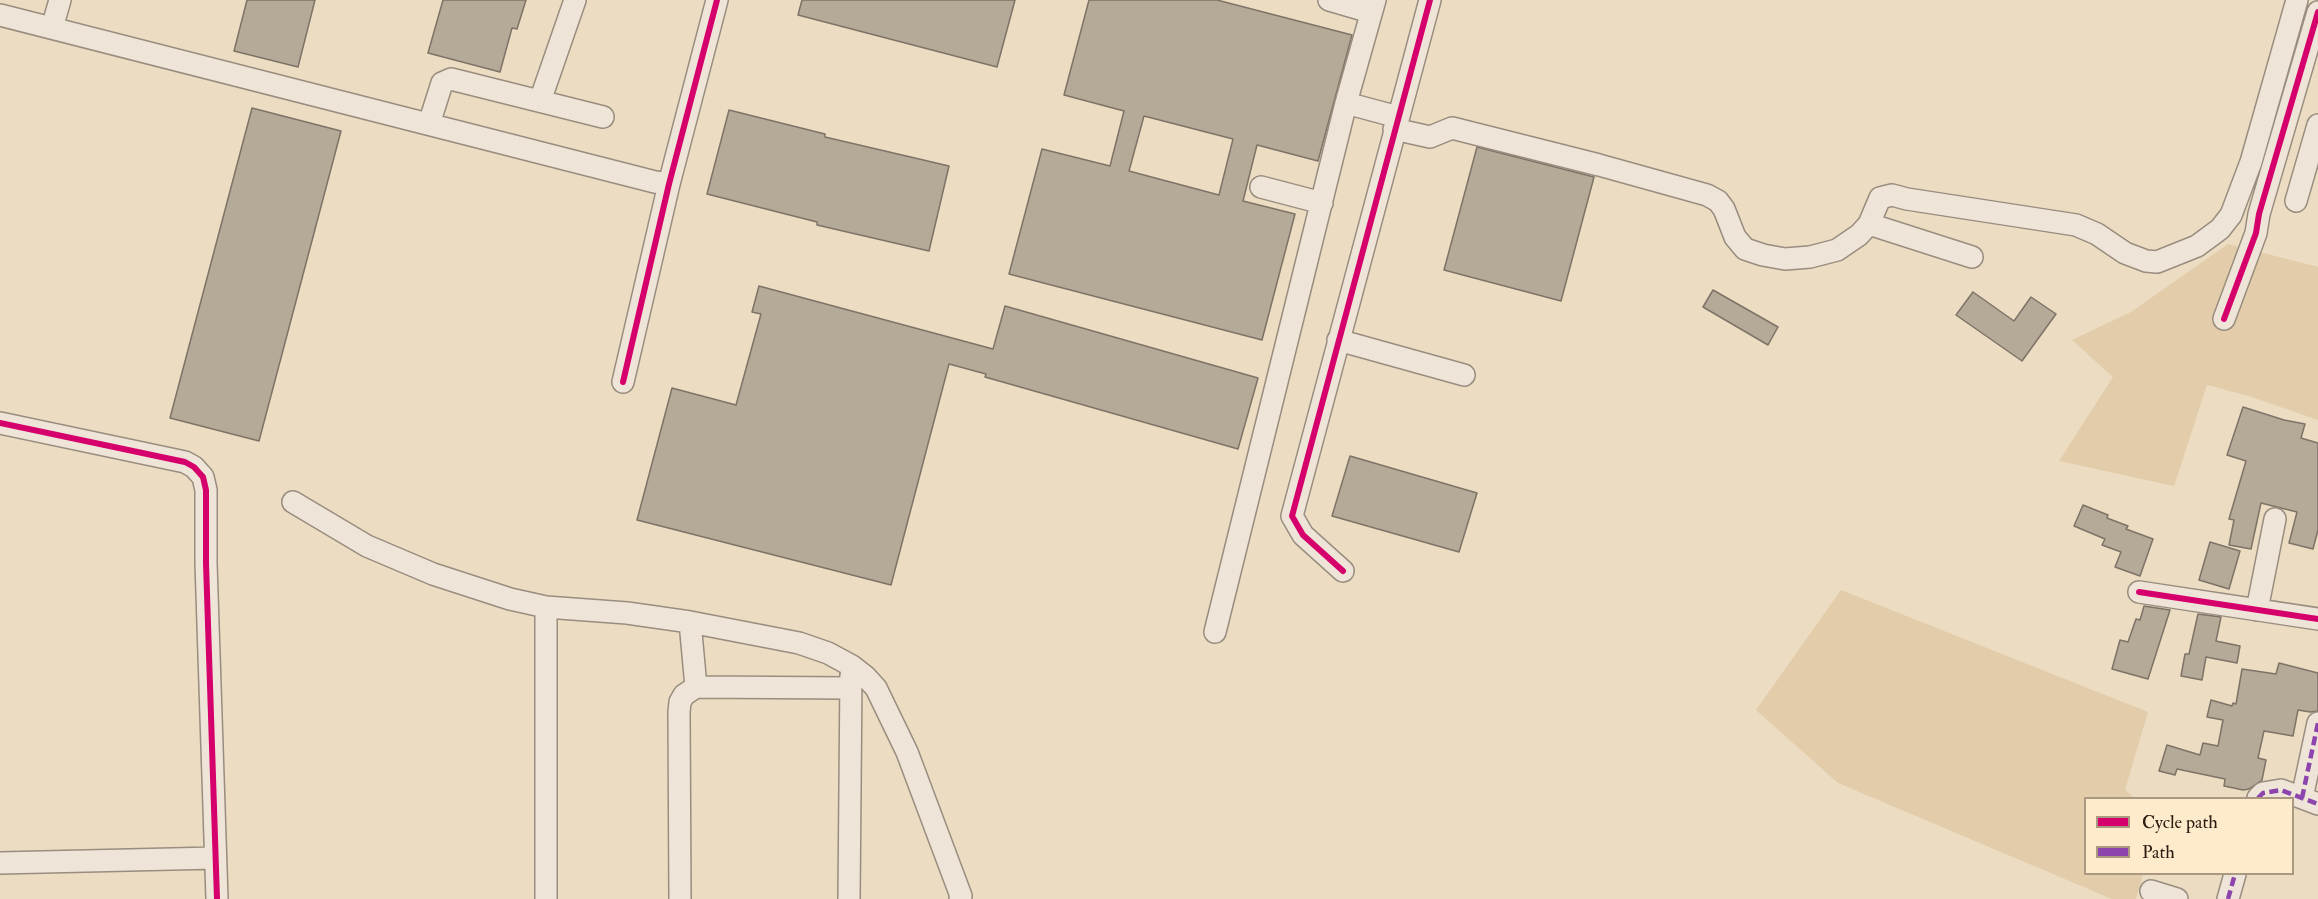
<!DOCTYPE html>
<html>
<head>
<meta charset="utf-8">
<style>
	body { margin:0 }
	#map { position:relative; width:2318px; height:899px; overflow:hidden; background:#ecdcc2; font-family:"IM FELL Double Pica",serif }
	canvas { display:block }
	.legend { position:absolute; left:2084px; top:797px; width:210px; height:78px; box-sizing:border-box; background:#feebcc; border:2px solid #aa9881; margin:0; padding:8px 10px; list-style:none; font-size:18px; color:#2c1b11 }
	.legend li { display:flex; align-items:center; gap:12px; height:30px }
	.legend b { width:30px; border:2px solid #aa9881 }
</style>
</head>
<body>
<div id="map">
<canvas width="2318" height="899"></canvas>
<ul class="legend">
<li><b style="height:8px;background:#d6006c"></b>Cycle path</li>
<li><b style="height:8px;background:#8e44ad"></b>Path</li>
</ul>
</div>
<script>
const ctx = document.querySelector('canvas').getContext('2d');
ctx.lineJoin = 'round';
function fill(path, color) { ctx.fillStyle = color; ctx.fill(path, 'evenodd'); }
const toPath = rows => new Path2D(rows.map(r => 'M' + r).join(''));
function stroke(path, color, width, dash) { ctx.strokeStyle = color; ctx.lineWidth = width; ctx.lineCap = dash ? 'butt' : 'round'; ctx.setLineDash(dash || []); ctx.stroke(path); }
fill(toPath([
	[2228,244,2318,267,2318,420,2249,396,2207,385,2174,486,2059,461,2113,377,2072,340,2131,312],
	[1841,590,2148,712,2125,790,2134,798,2086,798,2086,874,2143,874,2136,899,2112,899,1838,783,1756,710]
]), '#e2cca9');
const building = toPath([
	[247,0,315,0,298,67,234,51,247,0],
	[443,0,526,0,517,29,512,28,500,72,428,53,443,0],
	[802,0,1015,0,997,67,798,15,802,0],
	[1089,0,1217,0,1352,35,1318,161,1257,145,1243,201,1295,214,1262,340,1009,274,1042,149,1110,166,1124,111,1064,95,1089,0],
	[1144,116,1233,139,1219,195,1129,171,1144,116],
	[252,108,341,131,259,441,170,418,252,108],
	[729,110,825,134,825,137,949,166,929,251,817,225,817,222,707,194,729,110],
	[1477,147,1594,177,1561,301,1444,270,1477,147],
	[759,286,993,349,1005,306,1258,378,1238,449,985,377,986,374,949,364,891,585,637,520,672,388,736,405,761,314,752,312,759,286],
	[1713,290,1778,327,1768,345,1703,307,1713,290],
	[1973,292,2014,321,2031,297,2056,314,2022,361,1956,315,1973,292],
	[2243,407,2284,420,2305,424,2301,438,2318,443,2318,530,2313,549,2289,543,2297,512,2261,503,2251,549,2229,545,2234,520,2229,519,2246,461,2227,455,2243,407],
	[1350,456,1477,493,1459,552,1332,516,1350,456],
	[2083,505,2108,515,2107,518,2128,526,2126,529,2153,539,2140,576,2115,567,2121,552,2102,545,2105,539,2074,526,2083,505],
	[2210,542,2240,551,2229,589,2199,580,2210,542],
	[2144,606,2170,610,2148,679,2112,669,2120,640,2128,642,2136,619,2140,620,2144,606],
	[2198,614,2221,617,2216,641,2240,646,2237,663,2206,657,2202,680,2181,676,2185,654,2189,654,2198,614],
	[2279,663,2318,673,2318,711,2310,712,2298,710,2293,736,2264,731,2258,758,2266,760,2262,780,2249,789,2243,790,2224,786,2225,779,2177,769,2175,775,2159,771,2167,745,2200,755,2203,743,2218,746,2223,720,2207,717,2211,700,2232,706,2233,703,2236,704,2242,669,2276,674,2279,663]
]);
fill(building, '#b5a998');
stroke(building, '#7d7366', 1.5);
const minor = toPath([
	[1329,0,1370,12],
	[0,15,655,182,669,184],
	[52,28,60,0],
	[540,101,575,0],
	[1346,103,1398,117],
	[429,124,442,83,451,79,603,117],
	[1394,129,1430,137,1452,128,1599,165,1707,195,1718,201,1724,209,1735,237,1745,249,1763,255,1785,259,1810,257,1837,250,1859,235,1869,224,1880,198,1892,195,1907,199,2076,225,2097,234,2125,253,2146,261,2157,262,2197,246,2220,229,2231,215,2251,162,2297,0],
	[1261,187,1322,203],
	[2296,201,2318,125],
	[1869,224,1972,257],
	[2224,319,2256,233,2259,214,2318,12],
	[1338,340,1464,375],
	[623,382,669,184,717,0],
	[0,423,185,462,194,467,203,477,206,490,206,563,217,899],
	[293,502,367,546,433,574,510,599,546,607,627,613,690,622,799,643,828,653,852,666,866,677,876,688,907,752,961,896,960,899],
	[1343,571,1303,535,1292,516,1430,0],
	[2139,592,2318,619],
	[546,607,546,899],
	[2257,610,2275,519],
	[690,622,696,687],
	[1215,632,1346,103,1375,0],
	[2258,798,2263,793,2281,790,2318,804],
	[2302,798,2318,723],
	[0,863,215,858],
	[2151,891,2177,899],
	[680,899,679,712,680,702,684,695,696,687,850,688],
	[849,899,851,675],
	[2228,899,2235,874]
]);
stroke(minor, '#988d7e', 24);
stroke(minor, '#eee5d8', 21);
stroke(toPath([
	[2258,798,2263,793,2281,790,2318,804],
	[2302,798,2318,723],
	[2228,899,2235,874]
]), '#8e44ad', 4.5, [9, 4.5]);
stroke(toPath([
	[2224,319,2256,233,2259,214,2318,12],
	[623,382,669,184,717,0],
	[0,423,185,462,194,467,203,477,206,490,206,563,217,899],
	[1343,571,1303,535,1292,516,1430,0],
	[2139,592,2318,619]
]), '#d6006c', 6);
</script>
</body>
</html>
